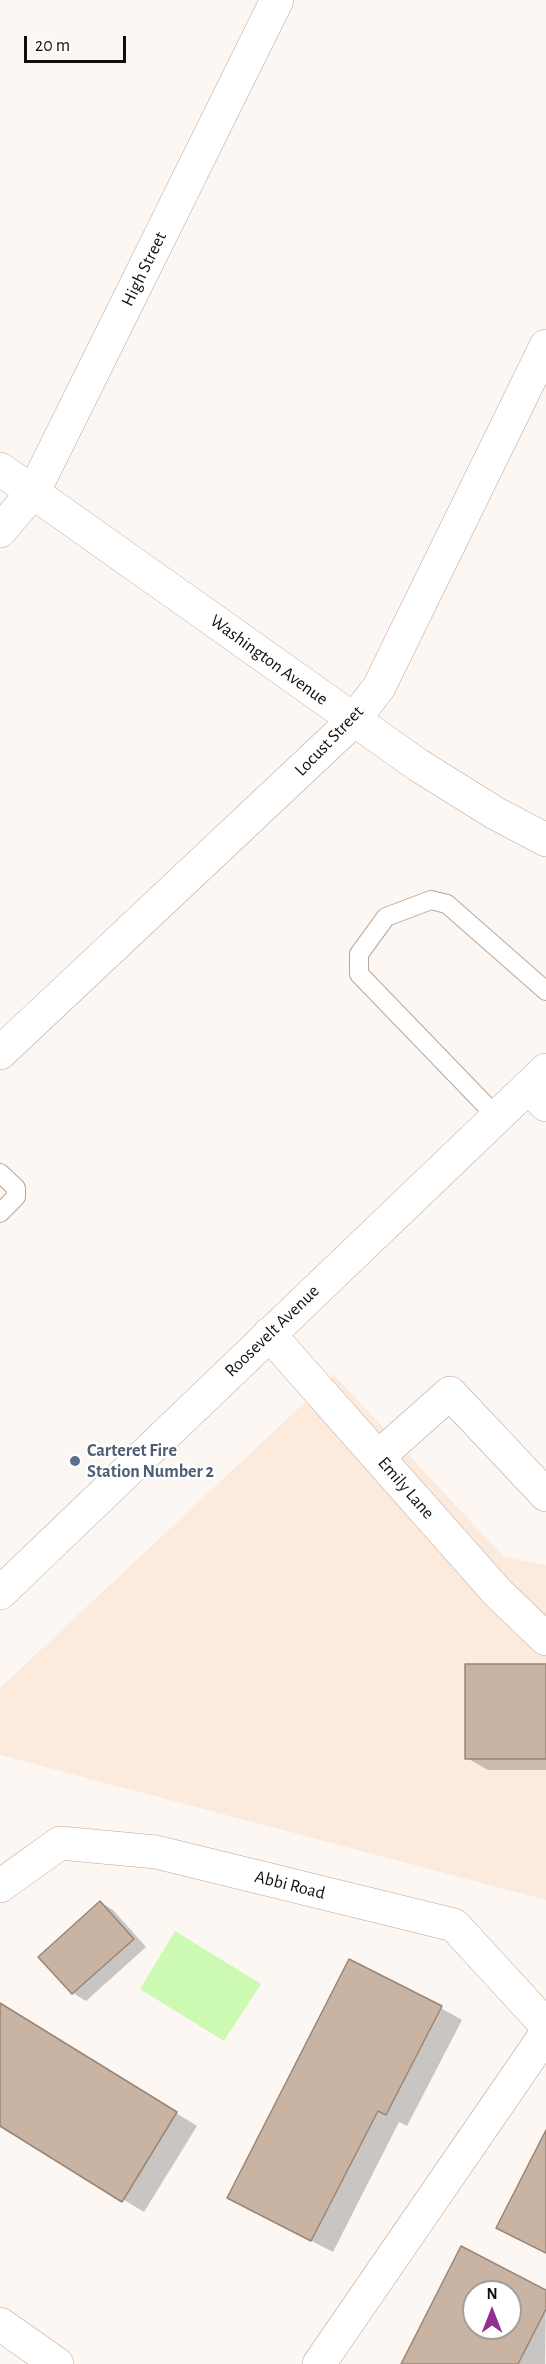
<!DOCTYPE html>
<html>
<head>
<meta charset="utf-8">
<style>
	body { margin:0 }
	#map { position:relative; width:546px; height:2364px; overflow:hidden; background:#fcf7f3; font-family:"Alegreya Sans",sans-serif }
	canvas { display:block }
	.north { position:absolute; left:462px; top:2280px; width:60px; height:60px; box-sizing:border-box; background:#fff; border:2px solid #a19e9c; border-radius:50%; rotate:0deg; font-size:16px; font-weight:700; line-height:24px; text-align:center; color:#140d07 }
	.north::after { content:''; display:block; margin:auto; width:21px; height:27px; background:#942e92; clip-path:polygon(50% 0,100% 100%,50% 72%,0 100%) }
	.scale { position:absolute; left:24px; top:36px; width:102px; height:27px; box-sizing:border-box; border:3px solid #140d07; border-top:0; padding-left:8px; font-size:18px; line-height:21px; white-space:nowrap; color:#140d07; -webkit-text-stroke:4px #fff; paint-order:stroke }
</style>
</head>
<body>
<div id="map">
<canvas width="546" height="2364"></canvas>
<div class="north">N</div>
<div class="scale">20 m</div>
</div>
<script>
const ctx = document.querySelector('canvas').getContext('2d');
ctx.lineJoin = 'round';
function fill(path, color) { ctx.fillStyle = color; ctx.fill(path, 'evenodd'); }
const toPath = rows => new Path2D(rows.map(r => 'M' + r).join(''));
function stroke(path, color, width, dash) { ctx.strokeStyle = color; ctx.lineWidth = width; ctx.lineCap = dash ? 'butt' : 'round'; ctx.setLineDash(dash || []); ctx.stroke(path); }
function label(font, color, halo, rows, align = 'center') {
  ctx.font = font + ' "Alegreya Sans",sans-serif'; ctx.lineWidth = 4.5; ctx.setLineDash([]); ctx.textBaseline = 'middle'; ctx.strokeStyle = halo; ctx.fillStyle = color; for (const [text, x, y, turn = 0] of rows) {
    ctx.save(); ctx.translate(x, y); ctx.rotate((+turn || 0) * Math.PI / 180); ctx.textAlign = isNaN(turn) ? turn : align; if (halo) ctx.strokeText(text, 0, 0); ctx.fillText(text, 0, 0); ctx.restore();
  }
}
fill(toPath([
	[334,1375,504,1557,546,1565,546,1900,0,1755,0,1688]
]), '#fceadc');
fill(toPath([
	[175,1931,261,1984,224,2041,140,1989]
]), '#cdfab2');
fill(toPath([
	[546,1665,546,1770,488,1770,467,1758],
	[100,1902,113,1910,146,1947,86,2001,73,1993],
	[0,2004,197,2126,144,2212,0,2125],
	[441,2008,462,2020,407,2126,399,2122,333,2252,249,2209],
	[461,2248,546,2291,545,2364,402,2364],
	[474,2292,510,2292,510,2328,474,2328]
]), '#0003');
const building = toPath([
	[465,1664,546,1664,546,1759,465,1759,465,1664],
	[100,1901,134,1939,72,1994,38,1957,100,1901],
	[349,1959,442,2006,386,2115,378,2111,311,2241,227,2198,349,1959],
	[0,2003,177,2112,122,2202,0,2126,0,2003],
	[546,2130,546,2253,496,2228,546,2130],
	[461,2246,546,2290,546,2309,518,2364,401,2364,461,2246],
	[474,2292,510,2292,510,2328,474,2328,474,2292]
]);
fill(building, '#c9b3a3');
stroke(building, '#9b8676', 1.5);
const lane = toPath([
	[497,1117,359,974,359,954,386,917,431,900,447,904,546,991],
	[0,1173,16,1188,16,1197,0,1213]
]);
const street = toPath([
	[0,531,34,491,277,0],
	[0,1053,353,721,379,687,546,346],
	[528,1087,546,1105],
	[269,1334,498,1593,546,1639],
	[378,1457,450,1393,546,1495],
	[0,1886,60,1843,156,1852,454,1925,546,2025],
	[0,2324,57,2364],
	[319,2364,546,2034]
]);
const secondary = toPath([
	[0,469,418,765,495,813,546,840],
	[0,1593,546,1070]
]);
stroke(lane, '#bca696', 20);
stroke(street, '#bca696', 34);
stroke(secondary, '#bca696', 34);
stroke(lane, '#fff', 18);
stroke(street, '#fff', 33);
stroke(secondary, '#fff', 33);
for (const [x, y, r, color] of [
	[75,1461,6,"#5c6f8a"]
]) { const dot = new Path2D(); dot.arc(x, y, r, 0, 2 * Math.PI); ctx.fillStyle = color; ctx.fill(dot); stroke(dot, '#fff', 2); }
label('18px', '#140d07', '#fff', [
	["High Street",144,269,-64],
	["Washington Avenue",269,660,36],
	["Locust Street",329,741,-46],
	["Roosevelt Avenue",272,1331,-44],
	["Emily Lane",406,1488,49],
	["Abbi Road",290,1885,14]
]);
label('bold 18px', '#4e5e75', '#fff', [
	["Carteret Fire",87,1451],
	["Station Number 2",87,1472]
], 'left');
</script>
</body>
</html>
